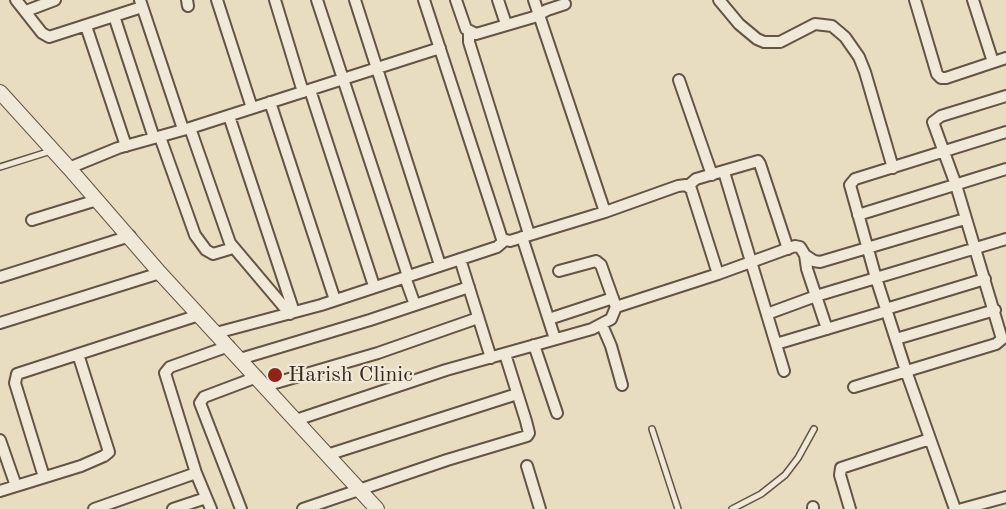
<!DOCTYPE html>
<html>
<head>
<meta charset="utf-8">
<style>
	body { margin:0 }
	canvas { display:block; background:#e8ddc1 }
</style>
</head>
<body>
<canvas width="1006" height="509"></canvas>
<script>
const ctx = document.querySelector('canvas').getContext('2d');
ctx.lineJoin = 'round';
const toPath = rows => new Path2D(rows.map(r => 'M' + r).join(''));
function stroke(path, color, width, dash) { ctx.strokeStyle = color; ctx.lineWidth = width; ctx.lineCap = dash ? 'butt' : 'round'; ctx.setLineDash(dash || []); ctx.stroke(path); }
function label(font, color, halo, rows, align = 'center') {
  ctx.font = font + ' "Old Standard TT",serif'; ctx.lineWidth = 4.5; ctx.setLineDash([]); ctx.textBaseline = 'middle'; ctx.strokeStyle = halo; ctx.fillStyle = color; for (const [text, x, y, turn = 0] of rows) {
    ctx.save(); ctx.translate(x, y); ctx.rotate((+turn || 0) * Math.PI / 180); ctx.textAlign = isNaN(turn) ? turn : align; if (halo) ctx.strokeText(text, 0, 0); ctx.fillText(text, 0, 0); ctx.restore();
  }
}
const service = toPath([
	[0,167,51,151],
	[652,429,678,509],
	[732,509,761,494,785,475,798,458,814,429]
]);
const minor = toPath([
	[16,0,42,33,49,37,142,7],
	[140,0,183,129],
	[187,0,188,6],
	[217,0,252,108],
	[275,0,303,92],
	[317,0,408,276],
	[355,0,440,265],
	[424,0,502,239,510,241,605,212,678,186,686,185,691,189,718,274],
	[456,0,466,29,476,34,534,17,547,10,565,4],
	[498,0,506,24],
	[534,0,605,212],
	[719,0,739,24,757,39,764,42,780,42,815,24,832,26,845,37,859,57,865,72,893,168],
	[915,0,937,74,941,78,946,78,1006,58],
	[973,0,993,62],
	[26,11,55,0],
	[114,16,154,138],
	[86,26,126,146],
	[469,32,469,42,529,234],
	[679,80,712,175],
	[310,90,374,286],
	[270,102,335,300],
	[229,116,294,312],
	[190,128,230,243,290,314],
	[160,137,195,235,206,250,213,254,233,248],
	[69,168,118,148,190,128,440,48],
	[724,172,784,371],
	[688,186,696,179,758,161,760,164,788,249],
	[858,215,1006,169],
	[32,220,97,200],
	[522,237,555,339],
	[805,255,807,269,827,329],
	[460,259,491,358],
	[559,271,596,261,601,265,616,307],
	[0,277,130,236],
	[405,277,415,305],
	[886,309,985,279],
	[767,314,816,296,1006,239],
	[549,319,613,298],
	[0,323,160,273],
	[602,325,611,346,622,385],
	[216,333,321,305,497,247,504,241],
	[896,339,995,310],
	[776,344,887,311],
	[534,345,557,413],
	[240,359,370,320,469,287],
	[265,386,378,353,478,318],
	[854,387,996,344,1002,339,956,185,933,122,941,116,1006,96],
	[296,420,446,370,592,329,611,319,616,307,718,274,795,246,800,247,805,255,814,261,820,262,965,219],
	[0,440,16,486],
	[327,455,517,394],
	[527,466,540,509],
	[44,477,15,383,17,374,199,315],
	[0,491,81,466,104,456,109,452,78,354],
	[813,507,813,509],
	[94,509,196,473],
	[173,509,206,498],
	[211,509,196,473,165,373,170,367,229,346],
	[241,509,200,403,204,397,257,377],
	[303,509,447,460,527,436,529,433,526,421,505,354],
	[850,509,840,475,841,468,930,439],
	[955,509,906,371,876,278,850,185,855,179,1006,132],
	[962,509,1006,497]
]);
const tertiary = toPath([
	[0,92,69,168,160,273,377,509]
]);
stroke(service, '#635445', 8);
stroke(minor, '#635445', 14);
stroke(tertiary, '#635445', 16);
stroke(service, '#f0e9d7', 5);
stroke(minor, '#f0e9d7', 10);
stroke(tertiary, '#f0e9d7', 14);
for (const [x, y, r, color] of [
	[275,375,8,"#8f2418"]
]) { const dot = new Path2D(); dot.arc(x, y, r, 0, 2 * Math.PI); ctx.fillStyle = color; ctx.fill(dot); stroke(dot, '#f0e9d7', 2); }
label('22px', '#37271c', '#f0e9d7', [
	["Harish Clinic",288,375]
], 'left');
</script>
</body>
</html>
